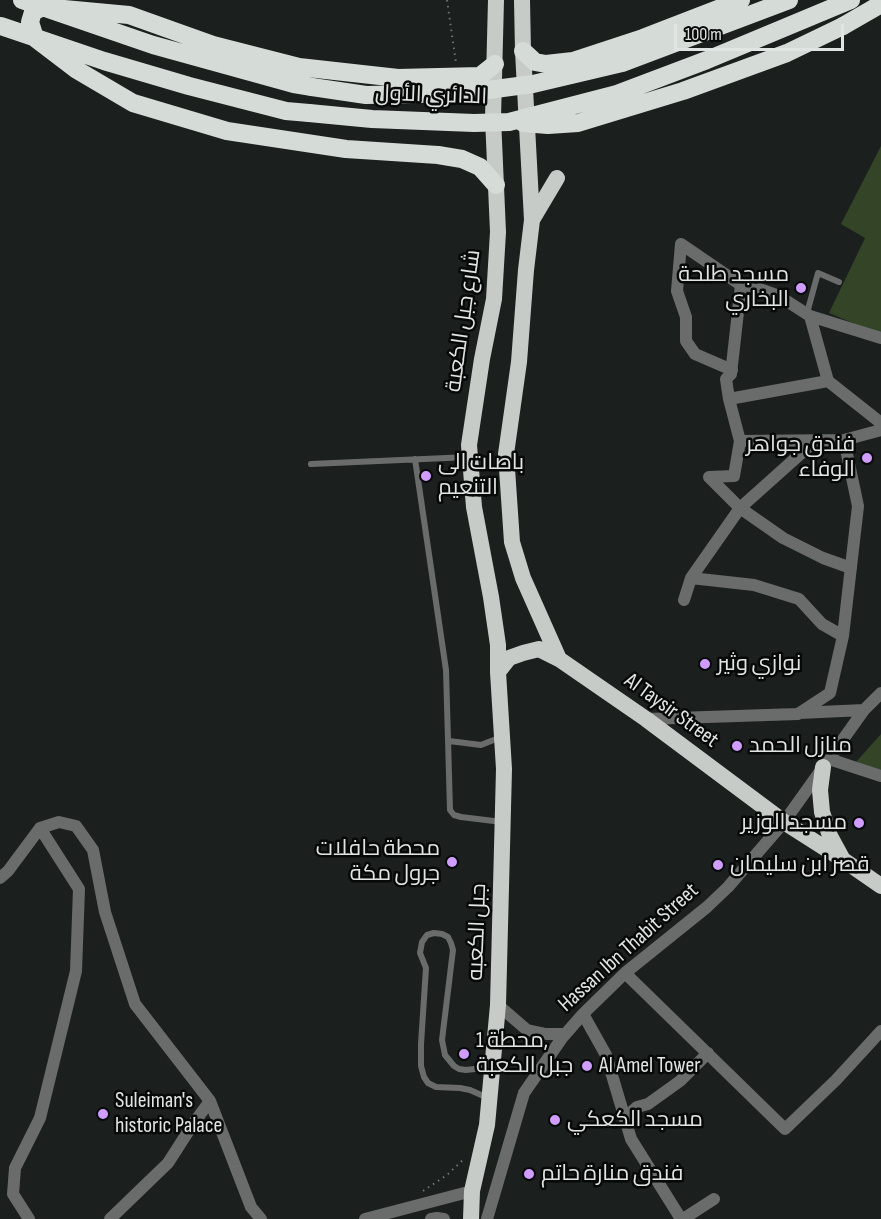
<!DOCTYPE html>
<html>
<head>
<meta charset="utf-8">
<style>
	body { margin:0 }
	#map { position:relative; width:881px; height:1219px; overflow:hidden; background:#1b201f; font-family:"Sofia Sans Condensed",sans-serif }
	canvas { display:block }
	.scale { position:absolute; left:674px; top:24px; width:170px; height:27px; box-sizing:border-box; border:3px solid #e0e4e3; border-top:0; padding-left:8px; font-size:18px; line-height:21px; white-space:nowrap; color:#e0e4e3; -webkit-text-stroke:4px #070909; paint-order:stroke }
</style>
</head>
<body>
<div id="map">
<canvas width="881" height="1219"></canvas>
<div class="scale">100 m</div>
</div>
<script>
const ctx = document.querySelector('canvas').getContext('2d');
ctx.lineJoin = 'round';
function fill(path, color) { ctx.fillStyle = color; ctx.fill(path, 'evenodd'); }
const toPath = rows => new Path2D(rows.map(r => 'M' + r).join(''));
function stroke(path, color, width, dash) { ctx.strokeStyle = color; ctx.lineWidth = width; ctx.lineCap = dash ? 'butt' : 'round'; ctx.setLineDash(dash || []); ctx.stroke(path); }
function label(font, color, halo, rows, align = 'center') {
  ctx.font = font + ' "Sofia Sans Condensed",Cairo,sans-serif'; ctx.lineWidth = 5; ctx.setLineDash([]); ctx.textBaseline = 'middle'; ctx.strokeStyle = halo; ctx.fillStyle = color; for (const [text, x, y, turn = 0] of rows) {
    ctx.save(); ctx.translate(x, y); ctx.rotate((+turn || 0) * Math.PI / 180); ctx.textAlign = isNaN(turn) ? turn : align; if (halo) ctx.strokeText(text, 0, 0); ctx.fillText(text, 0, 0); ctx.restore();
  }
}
fill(toPath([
	[881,146,881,335,829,313,865,238,841,224],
	[881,734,881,770,856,762]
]), '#334427');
stroke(toPath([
	[447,0,456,63],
	[423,1191,447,1175,465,1158]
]), '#6f7372', 2, [1.5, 4.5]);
stroke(toPath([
	[807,313,818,273,839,282],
	[415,459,446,670,450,810,454,815,461,817,502,822],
	[311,464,469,457],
	[449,741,481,745,501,737],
	[488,1098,470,1090,460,1088,436,1087,428,1083,424,1077,421,1066,421,1044,426,968,420,953,422,942,427,935,434,933,442,934,448,937,451,943,453,950,442,1040,445,1055,454,1066,459,1069,466,1070,492,1067]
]), '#6a6c6b', 6);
stroke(toPath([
	[681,244,741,285,751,286,779,296,810,316,881,338],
	[681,244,677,291,686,317,686,341,695,354,732,370],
	[741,285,731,374,726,379,729,399,828,381],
	[810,316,828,381,881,423],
	[729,399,740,441,844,440],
	[709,477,740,508,783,538,823,558,851,568],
	[709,477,734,476,740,441],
	[684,600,691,578,740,508,816,440],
	[843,636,858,506,844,440,881,430],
	[799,713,864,710],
	[646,719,798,714,830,693,843,636,822,624,799,599,754,585,691,578],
	[829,759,881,776],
	[0,878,8,871,40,828,59,822,76,826,93,850,105,912,135,1004,210,1101],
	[625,973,785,1129,836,1080,881,1031],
	[583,1014,606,1055,631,1139,681,1219],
	[625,1118,637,1107,648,1104,680,1081,708,1053],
	[29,1219,13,1194,15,1168,40,1118,76,971,79,889,40,828],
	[110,1219,168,1163,193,1124,210,1101,251,1207,261,1219],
	[365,1219,472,1191],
	[431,1219,437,1218,444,1219],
	[487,1219,524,1093,562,1038,583,1014,625,973,707,907,728,887,784,822,864,710,881,693],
	[683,1219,714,1199]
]), '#6a6c6b', 12);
stroke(toPath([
	[498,1005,527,1030,546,1034,565,1034]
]), '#6a6c6b', 12);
stroke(toPath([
	[522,0,523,51,532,220,526,270,519,362,506,454,512,542,523,578,559,659],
	[532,220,557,178],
	[498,672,509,658,523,653,539,649,559,659,646,719,784,822,842,859,881,886],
	[823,767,820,790,822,812,830,836,842,858],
	[471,1219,472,1191,487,1125,498,1005,504,769,498,672,498,645,491,597,474,507,469,445,482,359,494,299,498,232,493,118,496,0]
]), '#c6cbc8', 16);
stroke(toPath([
	[22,0,153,45,294,84,312,87],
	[1,26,104,61,189,86,286,111,309,113],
	[843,26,881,4],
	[523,51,535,62,546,64,573,61,643,38,741,0],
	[495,64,480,76,398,78,299,67,213,45,129,15,43,7,33,12,30,22,35,38,77,70,133,103,227,131,346,149,438,155,462,159,480,167,496,185]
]), '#d5dbd7', 18);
stroke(toPath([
	[312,87,366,95,465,93,533,84,622,63,789,0],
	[309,113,372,119,474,123,509,122,617,94,707,60,851,0],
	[523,123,548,125,578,123,683,91,787,53,843,26]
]), '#d5dbd7', 18);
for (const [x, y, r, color] of [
	[801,288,6,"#d09dfe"],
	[867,458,6,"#d09dfe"],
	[426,476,6,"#d09dfe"],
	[705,664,6,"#d09dfe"],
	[737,746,6,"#d09dfe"],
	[859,823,6,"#d09dfe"],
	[452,862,6,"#d09dfe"],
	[718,865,6,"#d09dfe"],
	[464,1054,6,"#d09dfe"],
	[587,1066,6,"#d09dfe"],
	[103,1114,6,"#d09dfe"],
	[555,1120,6,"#d09dfe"],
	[529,1174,6,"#d09dfe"]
]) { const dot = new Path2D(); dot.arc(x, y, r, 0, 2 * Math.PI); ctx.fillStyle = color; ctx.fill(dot); stroke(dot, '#070909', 2); }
label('22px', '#e0e4e3', '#070909', [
	["الدائري الأول",431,96,2],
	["شارع جبل الكعبة",464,321,-82],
	["Al Taysir Street",671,711,36],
	["جبل الكعبه",478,932,-88],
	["Hassan Ibn Thabit Street",629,948,-42]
]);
label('22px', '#e0e4e3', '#070909', [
	["مسجد طلحة",789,275,"right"],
	["البخاري",789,300,"right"],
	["فندق جواهر",855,445,"right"],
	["الوفاء",855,470,"right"],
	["باصات الى",438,463],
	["التنعيم",438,488],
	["نوازي وثير",717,664],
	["منازل الحمد",749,746],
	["مسجد الوزير",847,823,"right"],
	["محطة حافلات",440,849,"right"],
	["جرول مكة",440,874,"right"],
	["قصر ابن سليمان",730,865],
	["محطة 1,",476,1041],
	["جبل الكعبة",476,1066],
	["Al Amel Tower",599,1066],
	["Suleiman's",115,1101],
	["historic Palace",115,1126],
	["مسجد الكعكي",567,1120],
	["فندق منارة حاتم",541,1174]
], 'left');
</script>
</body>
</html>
